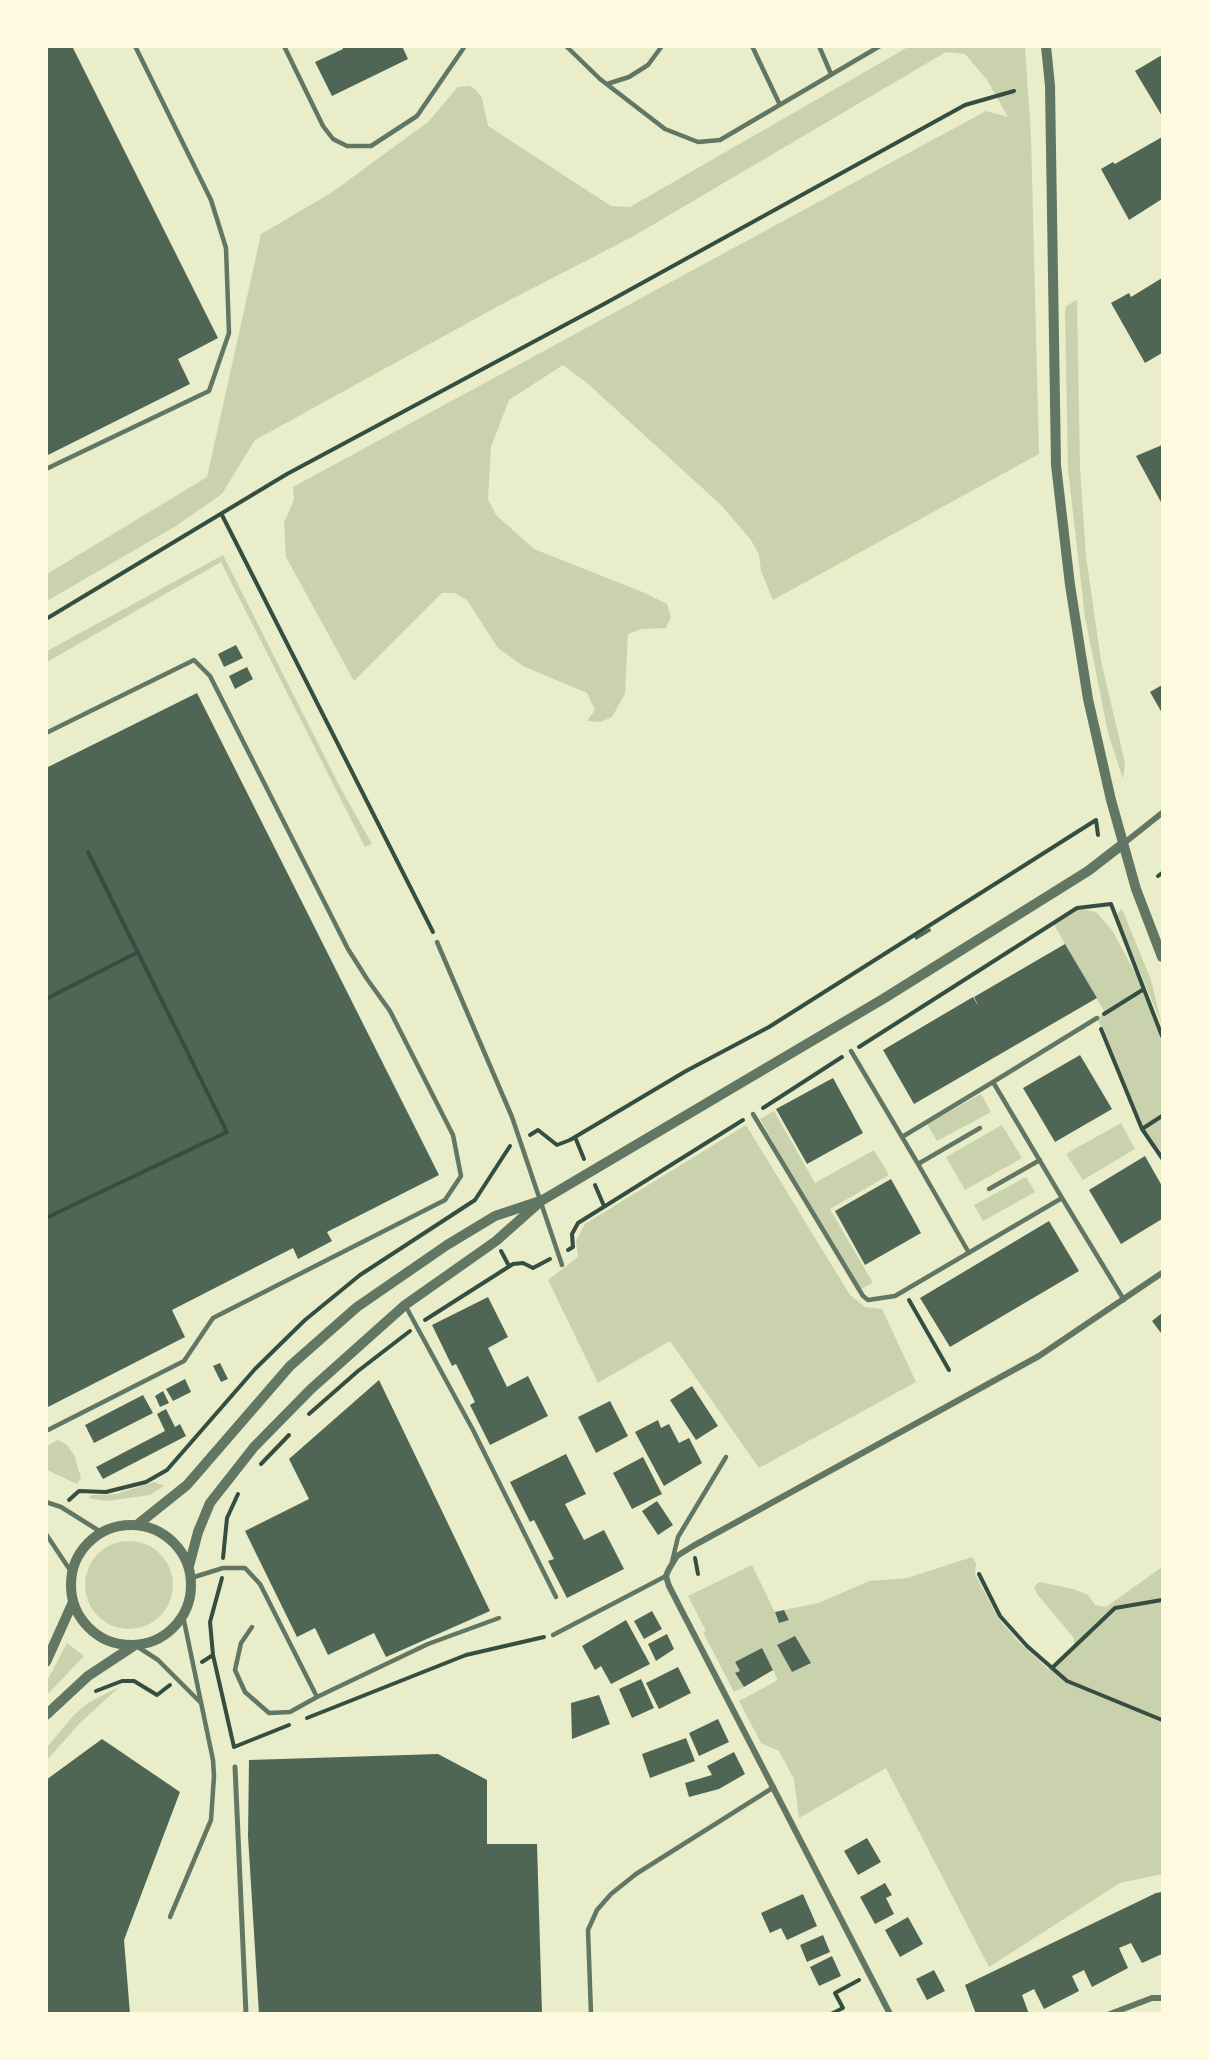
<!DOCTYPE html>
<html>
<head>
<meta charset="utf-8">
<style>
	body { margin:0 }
	#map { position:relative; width:1209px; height:2060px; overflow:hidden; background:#e9edc9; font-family:"DejaVu Sans",sans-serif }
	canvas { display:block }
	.frame { position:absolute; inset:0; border:48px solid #fefae0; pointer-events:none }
</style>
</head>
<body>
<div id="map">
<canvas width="1209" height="2060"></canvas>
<div class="frame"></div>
</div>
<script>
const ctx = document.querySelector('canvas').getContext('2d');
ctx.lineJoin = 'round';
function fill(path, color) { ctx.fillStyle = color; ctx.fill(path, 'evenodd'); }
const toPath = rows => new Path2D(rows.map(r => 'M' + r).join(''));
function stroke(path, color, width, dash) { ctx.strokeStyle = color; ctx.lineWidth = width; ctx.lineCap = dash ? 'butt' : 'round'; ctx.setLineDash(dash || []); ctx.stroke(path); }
fill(toPath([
	[908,47,1025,47,1031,136,1039,454,773,600,761,571,759,555,751,540,721,505,587,383,563,365,509,400,491,447,488,499,496,515,534,549,645,593,667,604,671,617,666,628,642,629,628,634,625,694,612,717,600,722,587,721,595,710,587,693,523,666,498,648,467,600,454,593,442,593,354,681,286,557,284,523,294,500,293,487,986,111,1008,117,987,80,965,54,946,52,632,237,504,303,255,440,222,494,176,526,47,601,47,574,207,477,261,234,331,193,428,122,458,87,470,86,476,90,482,98,488,126,611,206,630,207],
	[1077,300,1080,468,1086,556,1101,661,1125,763,1123,779,1108,733,1085,617,1068,469,1065,311,1066,306],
	[223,555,340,787,372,844,365,847,221,562,47,662,47,651],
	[1077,908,1096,912,1112,930,1144,989,1162,1034,1162,1158,1142,1129,1097,1018,1105,1013,1053,923],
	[1122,909,1151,980,1162,1025,1119,921,1117,914],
	[981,1094,991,1112,937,1141,927,1124],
	[774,1111,815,1183,874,1150,889,1175,830,1209,873,1283,857,1291,760,1119],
	[1121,1123,1135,1149,1083,1180,1066,1154],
	[746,1125,850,1295,865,1307,882,1309,916,1382,759,1468,670,1341,598,1383,548,1280,578,1257,576,1241,585,1224],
	[1002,1125,1022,1158,965,1190,946,1157],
	[1026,1177,1035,1192,983,1221,974,1205],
	[58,1440,67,1445,74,1455,81,1478,77,1484,47,1470,47,1446],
	[154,1482,164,1486,150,1495,106,1501,88,1498,92,1495,116,1494],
	'85 1585a44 44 0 1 1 88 0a44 44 0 1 1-88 0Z',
	[972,1557,976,1563,975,1574,998,1618,1018,1641,1048,1669,1064,1656,1074,1644,1074,1638,1037,1594,1034,1587,1039,1582,1073,1589,1088,1595,1095,1605,1106,1607,1162,1567,1162,1874,1120,1883,989,1967,886,1768,799,1818,794,1779,779,1751,761,1743,739,1701,778,1680,762,1649,735,1662,740,1671,735,1674,744,1687,734,1692,703,1632,706,1631,688,1596,752,1565,780,1623,789,1620,784,1610,819,1603,869,1581,907,1578],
	[777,1646,810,1663,792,1672],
	[67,1643,84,1656,47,1695,47,1681],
	[119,1687,80,1723,47,1760,47,1747,74,1715,88,1703]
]), '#cad2ad');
fill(toPath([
	[46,46,72,46,218,338,178,359,190,384,46,456],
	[342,46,402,46,408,59,332,96,315,62,343,49],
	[1162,55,1162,116,1135,71],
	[1162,137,1162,199,1129,220,1101,169,1113,162,1115,164],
	[1162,278,1162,353,1145,363,1111,303,1129,293,1131,297],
	[1162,445,1162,504,1136,456],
	[236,645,243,658,224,667,218,654],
	[247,667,253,679,235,689,229,676],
	[1162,685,1162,713,1150,692],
	[197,693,439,1175,327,1232,332,1241,298,1259,293,1248,172,1310,185,1337,46,1408,46,768],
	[930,928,931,931,916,940,914,937],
	[1065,944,1097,998,914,1104,883,1050,973,997,979,1007,974,997],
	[1080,1055,1112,1109,1055,1142,1023,1088],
	[833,1078,863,1133,807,1164,776,1109],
	[1145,1156,1162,1186,1162,1219,1121,1244,1089,1190],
	[891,1179,921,1233,865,1265,835,1211],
	[1049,1221,1079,1271,950,1347,920,1298],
	[488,1297,508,1337,488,1348,507,1387,528,1376,548,1416,490,1445,470,1405,475,1402,456,1364,452,1366,432,1325],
	[1162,1313,1162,1331,1161,1333,1152,1321],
	[220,1363,228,1379,221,1382,213,1366],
	[185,1379,191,1392,173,1401,166,1389],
	[379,1380,490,1611,386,1657,374,1633,328,1655,315,1628,297,1637,245,1531,309,1499,289,1459],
	[692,1386,718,1426,696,1440,670,1400],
	[163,1391,169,1403,160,1407,155,1396],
	[143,1395,153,1413,94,1443,85,1425],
	[610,1401,628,1436,596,1453,578,1417],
	[166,1409,175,1427,180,1424,186,1436,103,1479,96,1467,165,1431,157,1414],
	[658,1420,661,1428,669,1424,679,1443,689,1438,702,1463,664,1486,635,1432],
	[566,1454,586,1494,565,1504,584,1540,604,1530,624,1569,567,1598,548,1561,554,1559,534,1520,530,1522,510,1482],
	[643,1457,662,1494,632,1509,613,1473],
	[657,1501,673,1525,658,1535,642,1511],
	[784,1610,789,1620,779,1623,775,1612],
	[652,1611,662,1629,644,1639,634,1621],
	[626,1620,650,1664,611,1684,601,1666,595,1670,582,1646],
	[667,1634,674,1649,656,1661,648,1644],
	[795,1636,811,1663,792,1672,777,1645],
	[762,1648,773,1670,744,1687,735,1673,740,1671,735,1662],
	[678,1667,691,1693,659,1709,646,1683],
	[641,1679,654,1708,632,1718,619,1689],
	[599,1695,610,1724,572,1739,571,1703],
	[718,1719,729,1742,699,1756,689,1733],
	[686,1738,695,1761,650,1778,642,1754],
	[102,1739,180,1792,124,1940,130,2014,46,2014,46,1780],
	[734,1752,745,1774,719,1789,689,1797,685,1783,712,1775,707,1766],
	[438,1754,487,1780,487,1844,537,1844,542,2014,259,2014,248,1836,249,1760],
	[867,1838,881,1862,858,1875,844,1851],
	[885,1883,892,1895,886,1898,894,1914,875,1924,860,1897],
	[1162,1892,1162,1954,1142,1963,1131,1943,1119,1948,1128,1968,1092,1987,1084,1970,1072,1976,1079,1991,1044,2009,1034,1989,1022,1995,1029,2014,976,2014,965,1985,1156,1893],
	[803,1894,817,1926,787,1940,781,1928,770,1933,761,1913],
	[908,1917,923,1944,900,1957,885,1930],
	[823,1935,830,1952,807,1962,800,1945],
	[832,1956,841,1976,819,1986,810,1967],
	[934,1970,945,1991,927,2000,916,1979]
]), '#4f6655');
stroke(toPath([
	[222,515,433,932],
	[46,619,287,474,604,304,965,105,1014,91],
	[1158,876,1162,873],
	[46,999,138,952],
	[1104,1014,1144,989],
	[1101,1029,1142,1129,1162,1158],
	[859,1047,1077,908,1111,904,1162,1036],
	[763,1108,842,1057],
	[1142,1129,1162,1116],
	[530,1135,538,1130,557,1145,570,1140,686,1071,769,1027,1096,820,1098,835],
	[575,1137,584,1159],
	[595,1185,604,1206],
	[46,1218,227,1132,88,852],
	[568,1250,573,1247,572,1234,578,1223,743,1120],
	[501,1251,509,1266],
	[909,1300,949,1370],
	[425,1320,513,1264,523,1263,533,1268,550,1259],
	[309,1414,358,1371,410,1331],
	[261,1464,289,1435],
	[69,1500,79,1491,106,1492,146,1482,167,1470,255,1369,305,1320,360,1275,475,1200,510,1146],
	[223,1558,227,1518,238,1494],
	[695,1558,698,1574],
	[979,1574,1000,1616,1027,1646,1067,1681,1162,1720],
	[213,1655,234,1747,289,1725],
	[202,1662,213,1655,210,1622,222,1578],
	[1052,1668,1115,1608,1162,1600],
	[96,1691,122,1681,134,1681,157,1695,170,1685],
	[307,1718,466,1655,544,1637],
	[831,2014,843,2008,835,1993,859,1980]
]), '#344e41', 4);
stroke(toPath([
	[284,46,323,126,333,139,347,146,371,146,417,116,465,46],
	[566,46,600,79,665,129,698,142,720,140,880,46],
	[752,46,780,105],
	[819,46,831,74],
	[607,84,629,77,648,65,662,46],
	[46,469,209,391,229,333,226,248,211,200,135,46],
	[46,733,194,660,210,676,348,949,367,979,390,1011,453,1135,461,1176,445,1200,213,1318,184,1361,46,1431],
	[437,942,512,1117,562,1265],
	[851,1051,902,1137,993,1082],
	[753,1114,863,1296,868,1300,895,1296,1062,1198,1124,1300],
	[902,1137,918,1164],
	[989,1189,1040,1160],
	[1062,1198,993,1082,1097,1018],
	[969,1253,918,1164,980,1128],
	[405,1305,473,1430,556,1597],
	[46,1502,61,1507,101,1532],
	[46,1534,72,1573],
	[672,1562,678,1537,726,1457],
	[191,1578,223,1568,245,1568,260,1584,317,1697,428,1644,499,1618],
	[252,1627,241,1643,235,1670,245,1692,269,1713,290,1712,317,1697],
	[553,1635,666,1576],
	[135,1645,158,1660,200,1702],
	[170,1917,211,1820,214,1776,213,1760,183,1616],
	[591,2014,588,1930,597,1910,611,1894,636,1874,774,1787]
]), '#617663', 4.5);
stroke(toPath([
	[235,1767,246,2014]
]), '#617663', 5);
stroke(toPath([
	[1123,844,1162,813],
	[890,2014,669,1586,666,1576,669,1569,677,1556,693,1546,1039,1356,1162,1273],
	[1110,2014,1152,1998,1162,1998]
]), '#617663', 6);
stroke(toPath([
	[1046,46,1050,86,1056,465,1070,585,1088,699,1111,800,1136,889,1162,957],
	'71 1585a60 60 0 1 1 120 0a60 60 0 1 1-120 0Z',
	[137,1525,187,1485,290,1366,357,1307,447,1245,495,1216,537,1202],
	[189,1566,198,1532,210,1503,254,1447,311,1389,405,1305,496,1241,541,1201,883,999,1088,871,1123,844],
	[46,1662,73,1602],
	[46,1715,88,1676,135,1645]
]), '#617663', 10);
</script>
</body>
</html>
